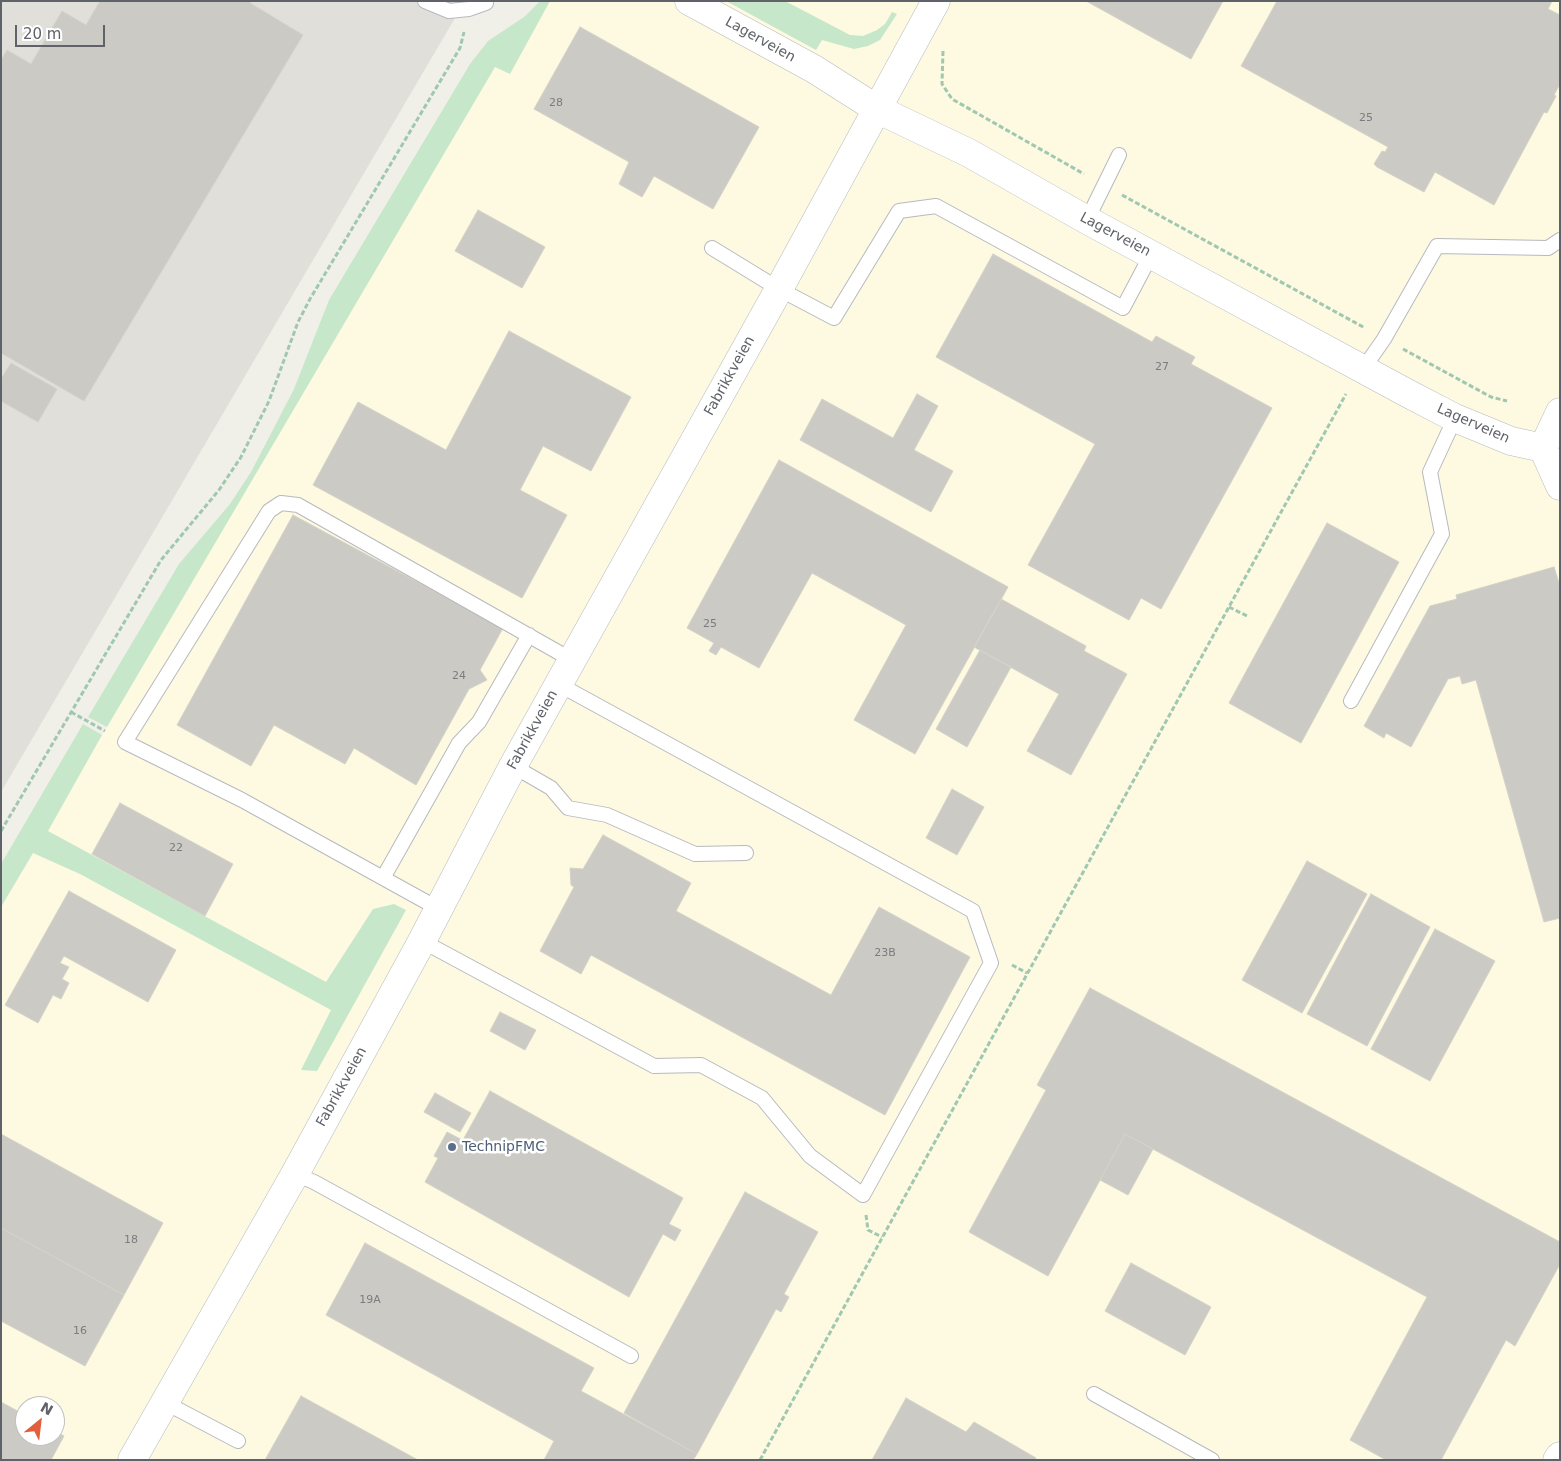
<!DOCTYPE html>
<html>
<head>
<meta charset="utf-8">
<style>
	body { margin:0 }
	#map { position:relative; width:1561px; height:1461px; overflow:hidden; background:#f1f0e8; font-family:"DejaVu Sans",sans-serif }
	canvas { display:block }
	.frame { position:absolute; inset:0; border:2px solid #5f6268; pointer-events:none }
	.north { position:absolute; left:15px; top:1396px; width:50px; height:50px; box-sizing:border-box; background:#fff; border:1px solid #bfc0c3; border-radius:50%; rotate:29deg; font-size:14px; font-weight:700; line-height:20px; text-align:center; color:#5f6268 }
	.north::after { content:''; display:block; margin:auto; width:18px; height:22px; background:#e35f3c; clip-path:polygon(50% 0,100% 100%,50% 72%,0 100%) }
	.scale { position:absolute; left:15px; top:25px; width:90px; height:22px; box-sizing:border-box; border:2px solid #5f6268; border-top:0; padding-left:6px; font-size:15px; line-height:18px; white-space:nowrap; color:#5f6268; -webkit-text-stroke:4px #fff; paint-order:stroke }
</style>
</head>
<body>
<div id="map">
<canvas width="1561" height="1461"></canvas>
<div class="frame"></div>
<div class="north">N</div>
<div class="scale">20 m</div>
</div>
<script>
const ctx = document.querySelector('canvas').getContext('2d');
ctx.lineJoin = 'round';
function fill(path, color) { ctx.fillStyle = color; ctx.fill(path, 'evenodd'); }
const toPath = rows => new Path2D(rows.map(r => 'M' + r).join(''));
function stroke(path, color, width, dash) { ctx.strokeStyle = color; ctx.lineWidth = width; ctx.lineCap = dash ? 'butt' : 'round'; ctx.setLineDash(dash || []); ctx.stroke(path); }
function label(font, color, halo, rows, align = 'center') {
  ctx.font = font + ' "DejaVu Sans",sans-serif'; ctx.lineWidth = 5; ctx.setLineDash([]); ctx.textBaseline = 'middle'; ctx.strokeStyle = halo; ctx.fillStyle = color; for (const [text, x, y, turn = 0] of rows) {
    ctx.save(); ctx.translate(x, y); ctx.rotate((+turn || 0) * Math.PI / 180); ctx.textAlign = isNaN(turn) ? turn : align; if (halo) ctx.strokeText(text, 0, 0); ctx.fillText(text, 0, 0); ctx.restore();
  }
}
fill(toPath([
	[540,1,1560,1,1560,1460,1,1460,1,907,524,17],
	[25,1406,55,1406,55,1436,25,1436]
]), '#fdfae1');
fill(toPath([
	[1,1,465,1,1,792]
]), '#e0dfda');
fill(toPath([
	[540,1,550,1,510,74,495,67,107,727,88,717,179,564,230,504,251,472,294,389,329,300,470,64,488,41,524,17],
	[726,1,785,1,850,35,863,36,877,30,885,24,892,12,897,14,880,40,868,46,854,49,822,40,816,50],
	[83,724,102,735,48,831,326,982,373,909,394,904,406,910,317,1071,301,1070,331,1010,80,874,33,853,1,907,1,864]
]), '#c6e7ca');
const building = toPath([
	[100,1,251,1,250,3,303,35,84,401,1,353,1,60,7,50,31,64,62,11,86,25,100,1],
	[1086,1,1223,1,1191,59,1086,1],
	[1277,1,1552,1,1548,9,1560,15,1560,84,1554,95,1556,96,1547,113,1544,112,1494,205,1435,172,1424,192,1377,167,1374,164,1382,151,1385,152,1388,147,1241,66,1277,1],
	[580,27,759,127,713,209,654,176,642,197,619,184,629,162,534,109,580,27],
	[478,210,545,247,522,288,455,251,478,210],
	[993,254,1152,342,1156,336,1195,357,1191,364,1272,408,1161,609,1141,598,1129,620,1028,565,1095,444,936,357,993,254],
	[509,331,631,397,591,471,543,446,520,490,567,515,522,598,313,485,358,402,446,450,509,331],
	[11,363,57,389,38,422,1,401,1,379,11,363],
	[917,394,938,406,914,450,953,471,931,512,800,440,822,399,893,438,917,394],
	[779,460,1008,587,915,754,854,720,906,625,812,573,759,668,721,647,716,655,709,651,714,643,687,628,779,460],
	[293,515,503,628,480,670,487,680,469,689,416,785,354,748,345,764,274,725,251,766,177,725,293,515],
	[1327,523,1399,562,1301,743,1229,703,1327,523],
	[1554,567,1560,586,1560,918,1544,922,1476,680,1462,684,1460,676,1448,679,1411,747,1386,733,1384,738,1364,726,1430,606,1457,599,1456,595,1554,567],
	[1001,599,1086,646,1084,651,1127,674,1071,775,1027,751,1059,694,974,647,1001,599],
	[980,650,1011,667,967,747,936,729,980,650],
	[952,789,984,807,957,855,926,838,952,789],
	[120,803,233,864,205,916,92,854,120,803],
	[603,835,691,883,676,911,831,995,879,907,970,957,885,1115,591,955,581,974,540,951,574,887,571,885,570,868,583,869,603,835],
	[1307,861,1367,894,1302,1013,1242,980,1307,861],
	[69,891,176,950,148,1002,64,956,60,963,69,967,62,979,69,983,61,999,53,995,38,1023,5,1005,69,891],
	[1371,894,1430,927,1367,1046,1307,1014,1371,894],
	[1435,929,1495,961,1430,1081,1371,1049,1435,929],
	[1090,988,1560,1242,1560,1264,1515,1346,1506,1340,1441,1460,1386,1460,1350,1440,1427,1297,1125,1134,1048,1276,969,1232,1046,1090,1037,1085,1090,988],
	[500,1012,536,1030,525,1050,490,1031,500,1012],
	[490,1091,683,1198,669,1224,681,1230,675,1241,663,1234,629,1297,425,1182,438,1158,434,1156,447,1132,470,1144,463,1140,490,1091],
	[435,1093,471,1113,460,1132,424,1112,435,1093],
	[1,1134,163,1223,124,1295,1,1228,1,1134],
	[1125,1134,1153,1149,1128,1195,1100,1180,1125,1134],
	[745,1192,818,1232,784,1294,789,1297,781,1312,776,1309,697,1454,624,1413,745,1192],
	[1,1228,124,1295,85,1366,1,1321,1,1228],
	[365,1243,594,1368,581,1391,697,1454,693,1460,544,1460,554,1441,326,1315,365,1243],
	[1131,1263,1211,1307,1185,1355,1105,1311,1131,1263],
	[301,1396,418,1460,265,1460,301,1396],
	[906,1398,966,1432,974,1422,1036,1458,1035,1460,872,1460,906,1398],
	[1,1402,25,1415,25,1436,55,1436,55,1431,64,1436,51,1460,1,1460,1,1402]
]);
fill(building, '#cccac5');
stroke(building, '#d5d3c7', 1);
const service = toPath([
	[425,1,449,11,469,9,486,3],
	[1087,220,1119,155],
	[712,248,779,289,834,318,899,211,936,206,1123,308,1151,255],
	[1363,369,1384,339,1437,246,1548,248,1560,240],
	[1351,701,1442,534,1430,472,1455,418],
	[513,766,551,788,568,808,607,815,695,854,746,853],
	[383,878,459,743,479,722,529,635],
	[439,909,242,800,125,742,269,511,281,503,298,505,572,660],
	[422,941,654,1066,701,1065,762,1098,810,1156,863,1195,991,963,973,911,558,684],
	[295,1174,314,1182,631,1356],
	[1094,1394,1212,1460],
	[164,1402,238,1441]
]);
const minor = toPath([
	[689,1,814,69,877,109,969,153,1087,220,1407,393,1455,418,1511,441,1543,448],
	[132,1460,295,1174,422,941,513,766,779,289,936,1]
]);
const secondary = toPath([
	[1543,448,1560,486],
	[1543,448,1560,412],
	[1557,1460,1560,1456]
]);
stroke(service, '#b8b9be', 16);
stroke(minor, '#b8b9be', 29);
stroke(secondary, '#b9bbc1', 29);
stroke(toPath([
	[943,51,942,84,952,99,1084,174],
	[1122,195,1365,328],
	[1403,349,1491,397,1507,401],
	[1229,607,1247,616],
	[71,712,105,731],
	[1,831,161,560,219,490,241,457,269,401,298,322,310,299,460,48,464,32],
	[1012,965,1027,973],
	[866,1215,868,1230,882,1237],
	[760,1460,1346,394]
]), '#a0c7b0', 3, [5, 2.5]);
stroke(service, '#fff', 14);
stroke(minor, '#fff', 28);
stroke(secondary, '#fff', 28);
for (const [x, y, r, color] of [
	[452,1147,5,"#5c6f8a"]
]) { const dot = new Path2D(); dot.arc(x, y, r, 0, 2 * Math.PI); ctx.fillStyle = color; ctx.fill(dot); stroke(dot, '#fff', 2); }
label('11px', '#7a7c7f', null, [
	["28",556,103],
	["25",1366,118],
	["27",1162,367],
	["25",710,624],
	["24",459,676],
	["22",176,848],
	["23B",885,953],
	["18",131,1240],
	["19A",370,1300],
	["16",80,1331]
]);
label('14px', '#5f6268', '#fff', [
	["Lagerveien",760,40,29],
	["Lagerveien",1115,235,28],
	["Fabrikkveien",730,376,-61],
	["Lagerveien",1473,424,24],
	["Fabrikkveien",533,730,-61],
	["Fabrikkveien",342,1087,-61]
]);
label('14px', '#4e5e75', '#fff', [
	["TechnipFMC",462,1147]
], 'left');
</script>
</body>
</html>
